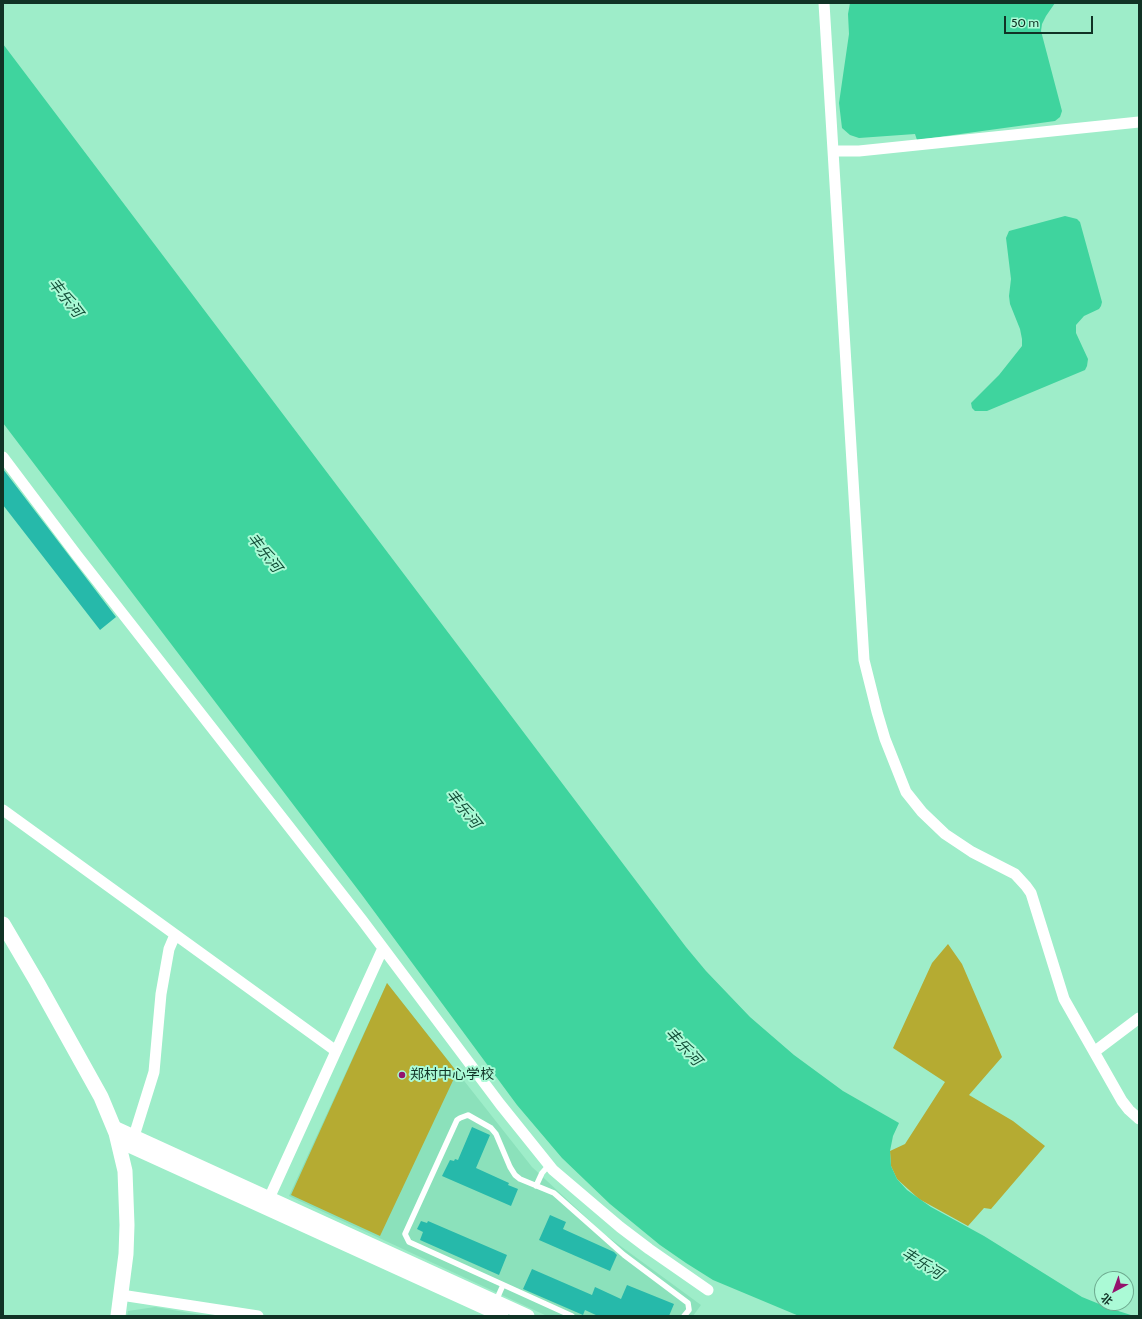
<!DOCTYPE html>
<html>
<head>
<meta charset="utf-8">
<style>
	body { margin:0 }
	#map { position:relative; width:1142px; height:1319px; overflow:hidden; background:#9eedc9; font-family:Cabin,"Noto Sans SC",sans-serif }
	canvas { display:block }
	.frame { position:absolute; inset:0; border:4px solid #113225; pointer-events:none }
	.north { position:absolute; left:1094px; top:1271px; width:40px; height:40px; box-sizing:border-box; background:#abfad6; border:1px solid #6daa8f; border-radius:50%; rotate:221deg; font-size:11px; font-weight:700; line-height:16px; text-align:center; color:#113225 }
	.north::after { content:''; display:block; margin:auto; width:14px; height:18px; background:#94136d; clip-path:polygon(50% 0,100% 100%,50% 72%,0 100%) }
	.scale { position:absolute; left:1004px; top:16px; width:89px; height:18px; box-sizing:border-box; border:2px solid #113225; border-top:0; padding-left:5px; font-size:12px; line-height:14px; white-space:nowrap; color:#113225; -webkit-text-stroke:3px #abfad6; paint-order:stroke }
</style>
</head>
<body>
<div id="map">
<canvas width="1142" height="1319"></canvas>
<div class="frame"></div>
<div class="north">北</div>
<div class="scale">50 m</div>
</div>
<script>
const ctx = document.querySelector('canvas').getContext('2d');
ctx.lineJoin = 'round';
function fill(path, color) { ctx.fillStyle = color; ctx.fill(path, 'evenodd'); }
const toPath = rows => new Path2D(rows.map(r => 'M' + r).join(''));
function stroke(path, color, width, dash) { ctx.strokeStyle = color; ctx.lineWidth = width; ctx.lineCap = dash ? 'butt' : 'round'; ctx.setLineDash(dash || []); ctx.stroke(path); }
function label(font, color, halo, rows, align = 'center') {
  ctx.font = font + ' Cabin,"Noto Sans SC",sans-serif'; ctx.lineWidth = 4; ctx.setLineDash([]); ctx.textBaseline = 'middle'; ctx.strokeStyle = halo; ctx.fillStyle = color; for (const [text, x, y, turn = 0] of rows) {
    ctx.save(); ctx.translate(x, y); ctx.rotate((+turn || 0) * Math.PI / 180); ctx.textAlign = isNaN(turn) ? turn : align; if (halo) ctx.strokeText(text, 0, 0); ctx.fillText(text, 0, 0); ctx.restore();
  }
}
fill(toPath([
	[387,983,532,1167,604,1234,701,1305,693,1316,547,1316,289,1196],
	[155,1307,208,1316,127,1316,128,1311]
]), '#8be1bb');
fill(toPath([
	[948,944,962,964,1002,1057,969,1095,1013,1121,1045,1146,991,1209,984,1208,968,1226,919,1199,897,1179,891,1166,890,1151,905,1144,945,1082,893,1048,932,963],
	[387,983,457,1072,380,1236,291,1195]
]), '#b5ab32');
fill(toPath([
	[850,3,1055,3,1046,16,1042,24,1041,31,1062,111,1060,117,1055,121,917,140,915,134,859,138,850,135,842,128,839,103,849,34,848,14],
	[3,44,686,947,706,971,750,1017,794,1055,843,1091,899,1123,893,1136,890,1151,891,1166,897,1179,907,1190,931,1207,984,1236,1082,1297,1109,1308,1134,1316,799,1316,713,1280,686,1263,660,1245,610,1204,562,1158,517,1105,362,895,3,423],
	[1065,216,1077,219,1080,222,1102,302,1101,306,1099,309,1084,316,1076,325,1076,333,1088,359,1087,366,1085,370,987,411,975,411,972,408,971,403,999,375,1022,346,1022,339,1020,329,1010,304,1009,296,1011,279,1006,238,1009,231]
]), '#3fd49e');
fill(toPath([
	[3,469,116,617,100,630,3,505],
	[472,1127,490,1135,476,1168,509,1183,508,1185,518,1189,511,1206,442,1176,450,1160,454,1161,455,1159,458,1160],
	[550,1215,566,1222,563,1229,614,1252,617,1255,610,1271,539,1240],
	[421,1221,427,1223,428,1221,507,1255,499,1275,420,1240,423,1232,417,1229],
	[532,1269,592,1295,595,1287,621,1299,627,1285,674,1304,669,1316,598,1316,585,1310,583,1315,523,1289]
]), '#26b9aa');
stroke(toPath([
	[536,1186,542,1173,549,1165],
	[496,1301,503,1285],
	[572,1316,409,1242,405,1234,457,1120,460,1118,468,1115,491,1128,496,1134,510,1167,515,1175,520,1179,554,1193,624,1255,688,1303,689,1310,684,1316]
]), '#fff', 5.5);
stroke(toPath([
	[824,3,864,660,877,712,885,739,906,792,922,812,945,834,972,852,1015,874,1026,886,1031,893,1064,999,1122,1101,1129,1110,1139,1119],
	[833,151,859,151,1139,122],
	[3,457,76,554,362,920,500,1104,553,1170,620,1227,649,1249,708,1290],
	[3,810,336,1051],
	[1094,1052,1139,1018],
	[134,1136,154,1072,161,994,169,949,175,935],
	[266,1205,383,948],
	[121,1295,258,1316]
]), '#fff', 11);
stroke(toPath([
	[114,1127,528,1316],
	[118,1141,502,1316]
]), '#fff', 13);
stroke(toPath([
	[3,924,37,982,101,1097,116,1133,125,1171,127,1225,126,1254,118,1316]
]), '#fff', 15);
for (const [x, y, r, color] of [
	[402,1075,4,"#94136d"]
]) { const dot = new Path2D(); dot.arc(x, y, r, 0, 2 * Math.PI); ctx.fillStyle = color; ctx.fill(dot); stroke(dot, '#abfad6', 1.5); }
label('14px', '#113225', '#abfad6', [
	["郑村中心学校",410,1075]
], 'left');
label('italic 15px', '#114d37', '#abfad6', [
	["丰乐河",65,298,52],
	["丰乐河",264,553,52],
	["丰乐河",463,809,51],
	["丰乐河",683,1047,47],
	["丰乐河",922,1264,32]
]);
</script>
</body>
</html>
